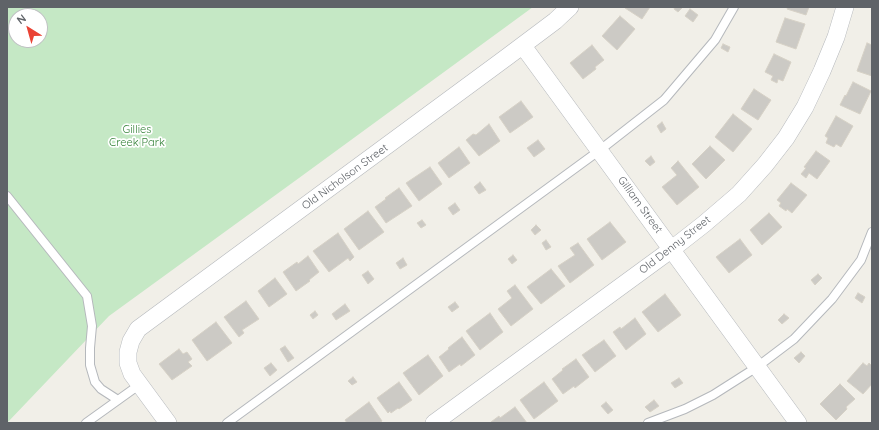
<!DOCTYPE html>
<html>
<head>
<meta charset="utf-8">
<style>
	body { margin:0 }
	#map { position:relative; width:879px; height:430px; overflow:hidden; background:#f1efe8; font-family:Quicksand,sans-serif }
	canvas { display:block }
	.frame { position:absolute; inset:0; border:8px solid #5f6368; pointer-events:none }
	.north { position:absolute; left:8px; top:8px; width:40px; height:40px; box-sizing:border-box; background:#fff; border:1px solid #bfc1c3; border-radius:50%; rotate:323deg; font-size:11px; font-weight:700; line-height:16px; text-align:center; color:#5f6368 }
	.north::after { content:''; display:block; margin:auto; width:14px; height:18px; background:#ea4335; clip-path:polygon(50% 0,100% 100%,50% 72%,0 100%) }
</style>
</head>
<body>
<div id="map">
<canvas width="879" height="430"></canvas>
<div class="frame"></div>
<div class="north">N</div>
</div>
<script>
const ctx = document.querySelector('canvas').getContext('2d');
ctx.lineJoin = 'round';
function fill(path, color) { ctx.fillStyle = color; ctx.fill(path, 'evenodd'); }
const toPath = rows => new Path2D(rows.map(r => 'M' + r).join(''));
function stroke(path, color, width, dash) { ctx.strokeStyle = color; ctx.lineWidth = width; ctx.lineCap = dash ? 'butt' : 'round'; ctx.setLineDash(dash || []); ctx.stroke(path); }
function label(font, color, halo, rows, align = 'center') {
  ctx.font = font + ' Quicksand,sans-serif'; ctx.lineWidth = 3.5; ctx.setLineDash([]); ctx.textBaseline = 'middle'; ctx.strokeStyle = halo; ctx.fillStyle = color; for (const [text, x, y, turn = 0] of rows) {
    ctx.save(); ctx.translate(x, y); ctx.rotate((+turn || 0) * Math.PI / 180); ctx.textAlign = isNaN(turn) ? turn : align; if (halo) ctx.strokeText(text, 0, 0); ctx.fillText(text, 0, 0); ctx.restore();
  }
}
fill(toPath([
	[7,7,533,7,299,178,109,316,7,423],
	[16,16,40,16,40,40,16,40]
]), '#c5e8c5');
const building = toPath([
	[626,7,650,7,642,19,625,8,626,7],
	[675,7,683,7,678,12,674,9,675,7],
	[788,7,809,7,806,15,787,9,788,7],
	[690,9,698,15,693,22,685,16,690,9],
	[620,16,635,29,617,50,602,36,620,16],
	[785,18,805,24,796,49,776,42,785,18],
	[867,43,872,45,872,76,857,71,867,43],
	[723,44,730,47,728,52,721,48,723,44],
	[592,45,604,60,595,67,596,69,583,79,570,63,592,45],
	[774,54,791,62,783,81,778,79,777,83,771,80,773,76,765,72,774,54],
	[853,82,871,91,860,114,840,105,845,95,846,96,853,82],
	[754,89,771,100,758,120,741,109,754,89],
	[521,101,533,117,510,133,499,117,521,101],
	[733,114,752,129,733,152,715,137,733,114],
	[836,116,853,126,841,147,836,144,834,147,826,143,828,138,825,136,836,116],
	[662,122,666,129,661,133,657,126,662,122],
	[489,124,500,141,479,156,466,140,473,134,476,135,489,124],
	[538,140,545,149,534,157,527,148,538,140],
	[710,146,725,160,706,179,692,164,710,146],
	[459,147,470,163,449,178,438,163,459,147],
	[816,151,830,161,817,179,809,173,806,178,801,174,806,168,804,167,816,151],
	[651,156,655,162,650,166,645,161,651,156],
	[678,161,699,187,677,205,662,187,677,175,671,168,678,161],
	[430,167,442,184,419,201,406,183,430,167],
	[480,182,486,190,479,194,474,187,480,182],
	[791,183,807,195,792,213,787,209,786,211,779,206,781,203,777,200,791,183],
	[399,188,412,206,386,223,375,207,386,199,385,198,399,188],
	[455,203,460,210,453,215,448,208,455,203],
	[368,211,384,232,359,250,344,229,368,211],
	[769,213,782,227,762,245,750,230,769,213],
	[422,220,426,225,421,228,417,223,422,220],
	[610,222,626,242,602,260,587,239,610,222],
	[536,225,541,230,535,235,531,230,536,225],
	[338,233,354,257,350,261,348,258,329,272,313,251,338,233],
	[740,239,752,255,729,273,716,257,740,239],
	[546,240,551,247,546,250,542,243,546,240],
	[578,243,594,265,570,283,558,266,575,255,570,248,578,243],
	[513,255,517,260,512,264,508,259,513,255],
	[308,256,319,272,309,280,310,281,296,291,283,272,297,262,298,264,308,256],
	[403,258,407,265,400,269,396,263,403,258],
	[551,269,565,286,541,304,527,287,551,269],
	[368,271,374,279,368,284,362,275,368,271],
	[818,274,822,278,815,285,811,280,818,274],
	[275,278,287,294,269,307,258,291,275,278],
	[515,285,533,309,511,326,498,309,512,298,507,291,515,285],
	[858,293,865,297,862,303,855,298,858,293],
	[665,294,681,315,658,332,642,312,665,294],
	[246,301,259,319,242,330,244,333,239,337,224,317,246,301],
	[455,302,459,307,452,312,448,307,455,302],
	[345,304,350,311,336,320,332,314,345,304],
	[315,311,318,315,313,319,310,315,315,311],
	[490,313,503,332,480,350,466,331,490,313],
	[784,314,789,318,782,324,778,320,784,314],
	[635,318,646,334,626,350,613,332,620,327,621,329,635,318],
	[216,322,232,343,207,361,192,340,216,322],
	[462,337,475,355,461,366,460,364,449,372,439,357,449,349,448,348,462,337],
	[604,340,616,356,595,372,582,355,604,340],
	[285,346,294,358,288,362,280,349,285,346],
	[179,349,183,354,187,352,192,359,188,362,192,366,172,380,159,364,179,349],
	[801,352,805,356,799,363,794,358,801,352],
	[428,355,443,376,419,395,403,373,428,355],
	[576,359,589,377,575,388,574,386,563,394,552,379,563,370,562,369,576,359],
	[271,363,277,370,270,376,264,368,271,363],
	[863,363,867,366,869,363,872,366,872,384,863,394,847,381,863,363],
	[353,377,357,382,352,385,348,381,353,377],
	[679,378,683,383,675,388,671,383,679,378],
	[399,382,412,400,399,409,398,408,391,413,390,411,388,413,377,398,399,382],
	[544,382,558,401,534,419,520,400,544,382],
	[840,384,855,399,846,407,847,409,836,420,820,404,840,384],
	[654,400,659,406,650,412,645,407,654,400],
	[369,402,382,421,379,423,347,423,345,420,369,402],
	[606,402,613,410,608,414,601,406,606,402],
	[515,407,527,423,492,423,491,422,499,416,500,418,515,407]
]);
fill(building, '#cccac5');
stroke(building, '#d6d1c6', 1);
const lane = toPath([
	[7,196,87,296,92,326,90,348,90,365,95,382,101,389,118,400],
	[86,423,139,385],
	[227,423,600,150,664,100,715,40,734,7],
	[648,423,685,409,713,395,757,367,794,339,832,299,861,260,872,232]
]);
const street = toPath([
	[523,46,798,423],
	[168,423,132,374,128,363,128,352,131,341,138,329,507,57,555,21,570,7],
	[434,423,672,249,704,224,739,194,765,165,786,138,805,107,822,71,836,37,845,7]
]);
stroke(lane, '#b5b8bc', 10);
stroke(street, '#b5b8bc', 18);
stroke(lane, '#fff', 8);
stroke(street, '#fff', 17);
label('11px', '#348238', '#fff', [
	["Gillies",137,130],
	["Creek Park",137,143]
]);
label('11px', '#5f6368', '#fff', [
	["Old Nicholson Street",345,177,-36],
	["Gilliam Street",640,205,54],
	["Old Denny Street",675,245,-38]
]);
</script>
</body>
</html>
